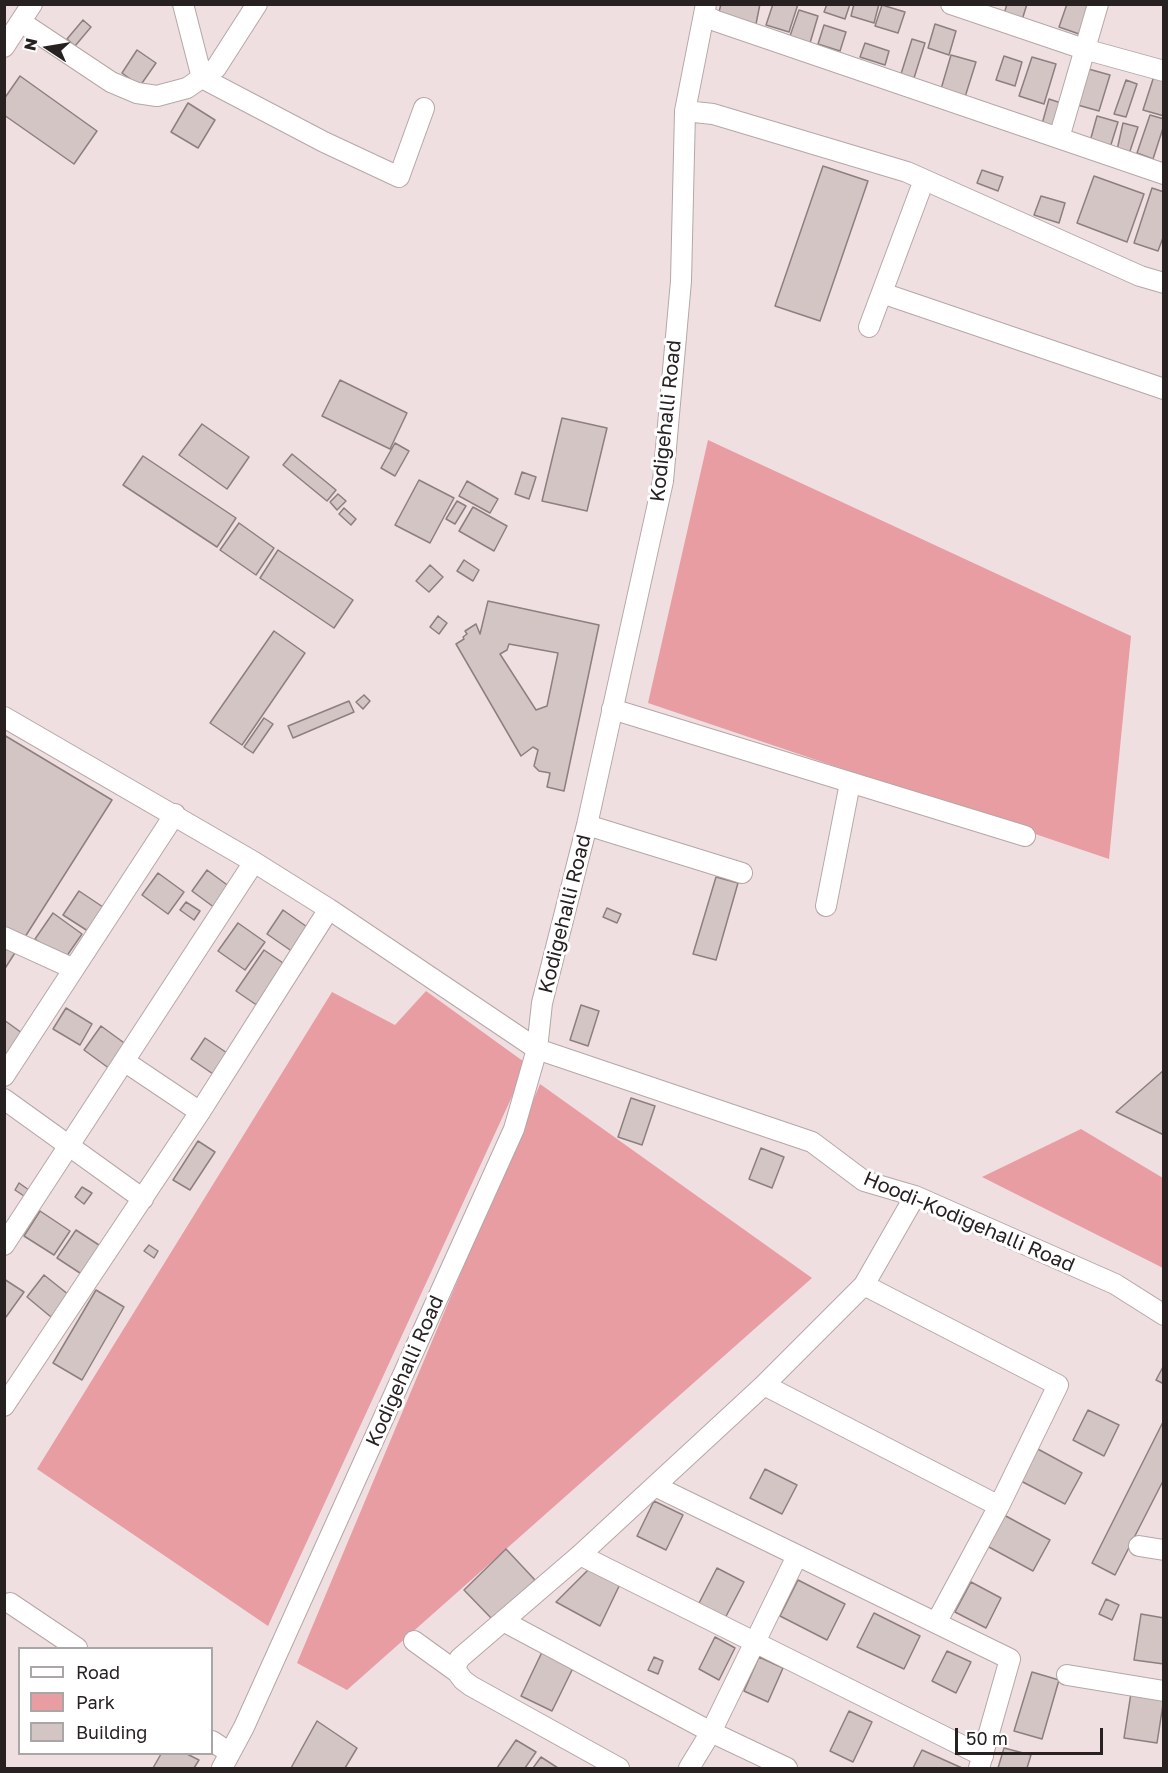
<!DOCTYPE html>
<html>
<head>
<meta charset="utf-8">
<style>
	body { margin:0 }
	#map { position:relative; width:1168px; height:1773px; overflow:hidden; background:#efdfe0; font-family:"Golos Text",sans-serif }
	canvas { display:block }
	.frame { position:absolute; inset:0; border:6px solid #272122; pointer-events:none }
	.legend { position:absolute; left:18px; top:1647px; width:195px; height:108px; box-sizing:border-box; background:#fff; border:2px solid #a9a6a7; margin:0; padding:8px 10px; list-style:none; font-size:18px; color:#272122 }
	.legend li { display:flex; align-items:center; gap:12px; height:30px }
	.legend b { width:30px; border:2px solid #a9a6a7 }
	.north { position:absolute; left:18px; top:18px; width:60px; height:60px; -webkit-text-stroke:4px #fff; paint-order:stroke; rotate:282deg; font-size:16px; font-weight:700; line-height:24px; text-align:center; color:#272122 }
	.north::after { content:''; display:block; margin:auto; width:21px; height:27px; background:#272122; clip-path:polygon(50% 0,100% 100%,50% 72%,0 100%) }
	.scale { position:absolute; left:955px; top:1728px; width:148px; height:27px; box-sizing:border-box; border:3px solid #272122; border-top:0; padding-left:8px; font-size:18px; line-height:21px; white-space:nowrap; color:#272122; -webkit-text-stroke:4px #fff; paint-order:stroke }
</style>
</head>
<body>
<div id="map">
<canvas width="1168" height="1773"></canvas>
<div class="frame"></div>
<ul class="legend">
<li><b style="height:8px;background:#fff"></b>Road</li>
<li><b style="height:16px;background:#e89da2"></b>Park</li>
<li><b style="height:16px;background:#d4c5c5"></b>Building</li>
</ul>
<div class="north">N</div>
<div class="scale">50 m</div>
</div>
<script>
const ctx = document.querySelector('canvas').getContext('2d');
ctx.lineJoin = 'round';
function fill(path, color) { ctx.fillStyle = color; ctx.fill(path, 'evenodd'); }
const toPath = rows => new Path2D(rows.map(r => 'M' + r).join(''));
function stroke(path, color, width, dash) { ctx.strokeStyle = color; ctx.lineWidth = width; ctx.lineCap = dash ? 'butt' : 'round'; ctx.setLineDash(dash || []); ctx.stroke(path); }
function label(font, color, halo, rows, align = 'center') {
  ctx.font = font + ' "Golos Text",sans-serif'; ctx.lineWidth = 6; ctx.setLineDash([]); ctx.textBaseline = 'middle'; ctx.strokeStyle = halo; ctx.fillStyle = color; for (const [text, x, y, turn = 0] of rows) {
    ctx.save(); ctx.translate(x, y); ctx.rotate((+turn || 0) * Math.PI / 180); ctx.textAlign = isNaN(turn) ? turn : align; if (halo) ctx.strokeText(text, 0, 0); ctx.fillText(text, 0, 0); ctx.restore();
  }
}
fill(toPath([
	[708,440,1131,636,1109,859,648,703],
	[426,991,527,1064,268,1626,37,1469,332,992,395,1025],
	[540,1084,812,1278,347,1690,297,1663],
	[1081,1129,1163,1178,1163,1268,982,1177]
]), '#e89da2');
const building = toPath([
	[721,4,760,4,756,24,718,16,721,4],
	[773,4,798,4,789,32,766,25,773,4],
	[827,4,850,4,845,19,824,12,827,4],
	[854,4,879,4,874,23,851,16,854,4],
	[1007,4,1027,4,1022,20,1004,14,1007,4],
	[1067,4,1083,4,1091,7,1082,35,1059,27,1067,4],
	[882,5,905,12,898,33,875,26,882,5],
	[799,10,818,16,810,43,790,36,799,10],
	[83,20,91,27,75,46,67,39,83,20],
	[935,24,956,31,949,55,928,48,935,24],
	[824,25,846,32,840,51,818,44,824,25],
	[912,39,925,43,914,78,901,74,912,39],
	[865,43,889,51,885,65,860,57,865,43],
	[137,50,156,63,140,86,122,73,137,50],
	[951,55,976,62,965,97,941,89,951,55],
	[1004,56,1022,62,1015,86,996,80,1004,56],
	[1032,57,1056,64,1044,104,1019,96,1032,57],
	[1085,68,1110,75,1099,111,1074,104,1085,68],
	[20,76,97,131,74,164,4,115,4,99,20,76],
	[1154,76,1164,79,1164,116,1143,110,1154,76],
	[1126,80,1137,84,1126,117,1114,114,1126,80],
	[1049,99,1064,104,1057,128,1042,124,1049,99],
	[188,103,215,120,198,148,171,132,188,103],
	[1150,115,1164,119,1164,125,1153,159,1137,153,1150,115],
	[1097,116,1118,122,1109,151,1089,145,1097,116],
	[1123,123,1138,127,1129,154,1117,150,1123,123],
	[823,166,868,181,820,321,775,306,823,166],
	[982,170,1003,177,998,191,977,183,982,170],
	[1094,176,1144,194,1127,242,1077,223,1094,176],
	[1152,188,1164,192,1164,235,1158,251,1134,243,1152,188],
	[1041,196,1065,203,1059,223,1034,215,1041,196],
	[340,380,407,413,390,449,322,416,340,380],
	[562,418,607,428,587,511,542,501,562,418],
	[202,424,249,457,227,489,179,455,202,424],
	[395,443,409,451,395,476,381,468,395,443],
	[292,454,336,490,327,501,283,465,292,454],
	[143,456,236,518,217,547,123,485,143,456],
	[522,472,536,477,529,499,515,494,522,472],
	[419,480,454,498,430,543,395,525,419,480],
	[467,481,498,499,490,513,459,496,467,481],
	[338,494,346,501,337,510,330,502,338,494],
	[457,501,466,506,455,524,446,519,457,501],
	[473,507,507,526,494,551,459,531,473,507],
	[344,508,356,519,351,525,339,514,344,508],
	[239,523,274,548,256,575,220,550,239,523],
	[278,550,353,600,334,628,260,578,278,550],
	[464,560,479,570,473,581,457,571,464,560],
	[430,565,443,577,429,592,416,581,430,565],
	[488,601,599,625,564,791,547,787,550,773,539,771,534,766,538,750,533,747,521,756,456,644,464,639,463,637,467,634,465,631,476,624,480,634,488,601],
	[509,644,558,653,547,706,536,710,500,654,507,650,509,644],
	[438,616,447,623,439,634,430,627,438,616],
	[274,631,305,653,242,745,210,723,274,631],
	[364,695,370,701,363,709,356,702,364,695],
	[349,701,354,712,293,738,288,726,349,701],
	[264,718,273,724,253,753,244,747,264,718],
	[4,735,112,800,4,970,4,735],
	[207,870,230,887,215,908,192,891,207,870],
	[158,873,184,892,168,914,142,895,158,873],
	[716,877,738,883,716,960,693,954,716,877],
	[79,891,106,909,91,933,63,915,79,891],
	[186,902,200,911,194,920,180,910,186,902],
	[607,908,621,914,617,923,603,917,607,908],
	[283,910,310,929,293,952,267,934,283,910],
	[53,913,82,934,64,960,35,939,53,913],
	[238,923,265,942,245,970,218,951,238,923],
	[264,950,289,967,261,1008,236,991,264,950],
	[581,1005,599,1011,588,1046,570,1040,581,1005],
	[66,1008,92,1024,80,1045,53,1029,66,1008],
	[4,1020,22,1033,6,1056,4,1055,4,1020],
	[101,1026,127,1045,110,1069,84,1050,101,1026],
	[205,1038,230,1055,216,1076,191,1059,205,1038],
	[1164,1070,1164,1135,1116,1112,1164,1070],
	[631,1098,655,1106,642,1145,618,1137,631,1098],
	[198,1141,215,1152,190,1190,173,1180,198,1141],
	[761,1148,784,1157,772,1188,749,1179,761,1148],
	[19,1183,29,1190,24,1196,15,1190,19,1183],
	[82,1187,92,1193,84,1204,75,1197,82,1187],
	[40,1211,70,1231,54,1255,24,1236,40,1211],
	[76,1230,102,1247,83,1275,57,1258,76,1230],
	[149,1245,158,1251,154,1258,144,1251,149,1245],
	[44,1275,69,1295,51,1317,27,1297,44,1275],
	[4,1279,24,1292,6,1317,4,1316,4,1279],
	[96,1290,124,1307,82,1380,53,1363,96,1290],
	[1164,1365,1164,1384,1156,1380,1164,1365],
	[1088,1410,1119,1425,1104,1456,1073,1440,1088,1410],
	[1164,1420,1164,1479,1115,1575,1092,1563,1164,1420],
	[1036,1448,1082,1473,1065,1504,1019,1480,1036,1448],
	[765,1469,797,1485,782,1514,750,1498,765,1469],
	[654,1501,683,1515,666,1550,637,1536,654,1501],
	[1004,1515,1050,1540,1033,1571,987,1546,1004,1515],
	[506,1549,535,1580,493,1620,464,1590,506,1549],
	[592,1566,622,1580,600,1626,556,1602,592,1566],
	[717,1568,744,1582,723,1622,697,1607,717,1568],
	[798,1580,845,1604,827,1640,780,1616,798,1580],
	[971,1582,1001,1598,986,1628,955,1612,971,1582],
	[1106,1599,1119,1605,1112,1620,1099,1614,1106,1599],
	[874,1613,920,1636,904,1669,857,1647,874,1613],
	[1141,1614,1164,1618,1164,1664,1134,1660,1141,1614],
	[715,1637,735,1648,719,1680,699,1669,715,1637],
	[543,1650,574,1666,552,1711,521,1696,543,1650],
	[947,1651,971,1662,956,1693,932,1681,947,1651],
	[654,1657,663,1661,658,1674,648,1670,654,1657],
	[759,1657,783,1668,768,1702,744,1691,759,1657],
	[1032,1672,1059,1680,1042,1739,1014,1731,1032,1672],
	[1131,1693,1164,1698,1157,1743,1124,1738,1131,1693],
	[849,1711,872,1722,853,1762,830,1751,849,1711],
	[317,1721,357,1748,345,1768,291,1768,317,1721],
	[516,1740,536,1752,525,1768,497,1768,516,1740],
	[1004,1748,1031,1755,1027,1768,998,1768,1004,1748],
	[922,1750,962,1768,913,1768,922,1750],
	[161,1754,187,1754,199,1760,194,1768,153,1768,161,1754],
	[541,1757,558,1768,533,1768,541,1757]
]);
fill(building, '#d4c5c5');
stroke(building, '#8d7f7f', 1.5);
const minor = toPath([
	[183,4,202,78,324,142,399,177,424,108],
	[951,4,1084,49,1164,71],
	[704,15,716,21,1164,174],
	[21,22,111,82,137,93,157,96,187,88,216,68,257,4],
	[4,47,32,4],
	[685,111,713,114,907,172,1140,276,1164,283],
	[1059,138,1098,4],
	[882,293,1164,389],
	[869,327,924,180],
	[612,709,1025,836],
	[4,717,254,862,329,909,537,1049,812,1142,864,1181,915,1196,1115,1284,1164,1315],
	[587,825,742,873],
	[826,906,850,783],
	[4,937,74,969],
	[124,1061,200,1112],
	[4,1076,175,814],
	[4,1099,143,1199],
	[4,1245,254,862],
	[864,1285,1058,1385,999,1506,936,1623],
	[764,1385,999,1506],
	[4,1406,200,1112,329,909],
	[655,1486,1010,1659,979,1768],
	[1139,1546,1164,1550],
	[580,1555,983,1756],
	[10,1603,77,1648],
	[503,1621,711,1732,787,1768],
	[414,1641,457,1672,463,1680,471,1686,619,1768],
	[457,1672,456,1665,460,1658,580,1555,764,1385,864,1285,915,1196],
	[1067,1675,1164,1691],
	[212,1741,230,1753],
	[222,1768,244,1727,514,1129,537,1049,542,1003,587,825,663,481,681,281,685,111,706,4],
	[689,1768,711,1732,797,1556]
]);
stroke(minor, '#b6a7a7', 22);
stroke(minor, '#fff', 20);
label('20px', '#272122', '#fff', [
	["Kodigehalli Road",666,421,-84],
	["Kodigehalli Road",565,914,-76],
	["Hoodi-Kodigehalli Road",969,1222,23],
	["Kodigehalli Road",405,1371,-66]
]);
</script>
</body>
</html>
